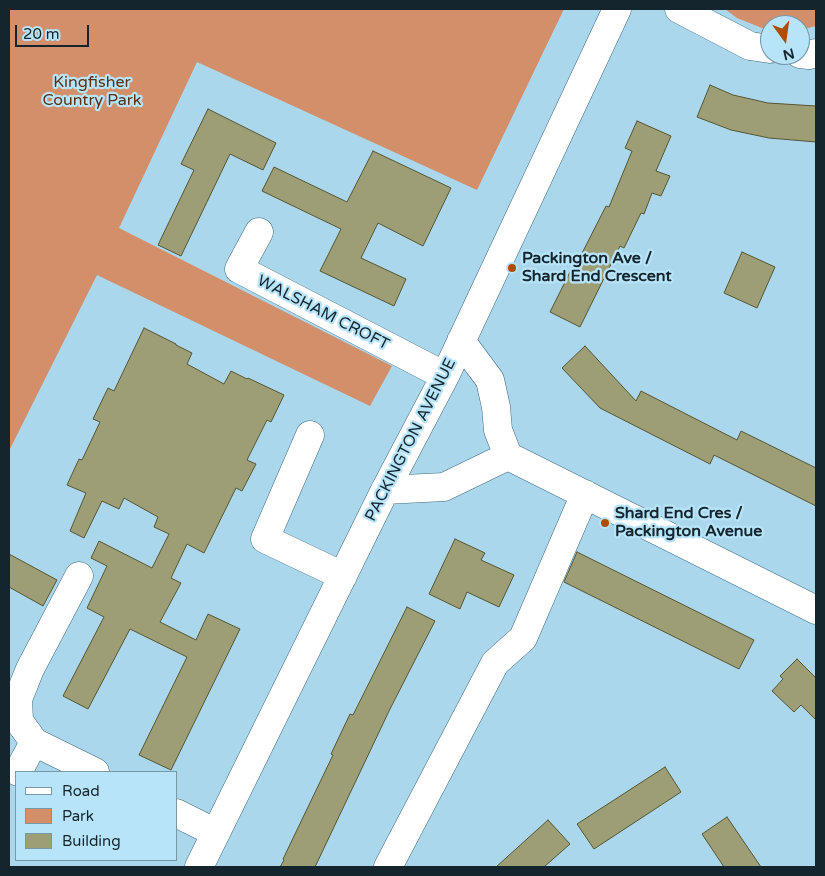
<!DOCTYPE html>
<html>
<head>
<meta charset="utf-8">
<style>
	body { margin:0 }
	#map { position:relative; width:825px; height:876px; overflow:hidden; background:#aad7ec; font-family:"Varela Round",sans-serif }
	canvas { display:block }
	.frame { position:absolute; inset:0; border:10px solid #14252d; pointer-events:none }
	.legend { position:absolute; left:15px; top:771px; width:162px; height:90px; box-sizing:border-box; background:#b7e4f9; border:1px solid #7698a7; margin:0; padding:6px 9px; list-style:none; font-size:15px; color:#14252d }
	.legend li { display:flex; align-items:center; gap:10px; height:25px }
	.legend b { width:25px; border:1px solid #7698a7 }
	.north { position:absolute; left:760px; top:15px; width:50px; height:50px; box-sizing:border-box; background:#b7e4f9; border:1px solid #7698a7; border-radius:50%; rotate:166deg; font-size:14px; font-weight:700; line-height:20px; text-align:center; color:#14252d }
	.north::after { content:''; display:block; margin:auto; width:18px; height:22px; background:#ae4e04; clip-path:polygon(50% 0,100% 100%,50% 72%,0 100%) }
	.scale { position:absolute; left:15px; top:25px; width:74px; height:22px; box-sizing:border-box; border:2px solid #14252d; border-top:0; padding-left:6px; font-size:15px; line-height:18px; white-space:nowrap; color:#14252d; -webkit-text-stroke:4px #b7e4f9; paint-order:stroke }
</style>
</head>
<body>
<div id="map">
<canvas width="825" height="876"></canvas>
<div class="frame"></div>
<ul class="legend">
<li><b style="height:6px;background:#fff"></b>Road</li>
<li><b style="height:14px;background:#d38e6a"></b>Park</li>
<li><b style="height:14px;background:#9d9d76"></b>Building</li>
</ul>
<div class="north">N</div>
<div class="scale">20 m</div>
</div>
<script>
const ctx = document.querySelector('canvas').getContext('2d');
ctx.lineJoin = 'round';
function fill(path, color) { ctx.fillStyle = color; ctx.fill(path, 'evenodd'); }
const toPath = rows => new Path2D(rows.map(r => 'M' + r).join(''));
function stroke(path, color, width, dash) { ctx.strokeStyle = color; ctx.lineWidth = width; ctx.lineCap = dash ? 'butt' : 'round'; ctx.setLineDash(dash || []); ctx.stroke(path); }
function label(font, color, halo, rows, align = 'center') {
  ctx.font = font + ' "Varela Round",sans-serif'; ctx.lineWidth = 4.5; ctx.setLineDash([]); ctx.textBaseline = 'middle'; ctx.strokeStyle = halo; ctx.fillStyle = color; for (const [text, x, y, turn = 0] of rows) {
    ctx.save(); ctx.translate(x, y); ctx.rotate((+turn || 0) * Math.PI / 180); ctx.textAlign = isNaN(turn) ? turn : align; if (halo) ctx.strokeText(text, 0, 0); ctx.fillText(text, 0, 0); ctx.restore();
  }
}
fill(toPath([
	[9,9,564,9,477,190,197,62,119,228,392,366,370,406,97,275,9,451],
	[725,9,816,9,816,26,800,30,800,25,770,25,770,29,762,28,737,18]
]), '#d38e6a');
const building = toPath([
	[710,85,733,95,768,103,816,106,816,142,769,138,731,130,697,117,710,85],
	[208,109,276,143,263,170,230,154,181,256,158,245,194,170,181,164,208,109],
	[637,121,671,136,656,171,670,176,661,196,652,193,644,214,641,213,624,248,620,246,580,327,550,312,575,262,577,263,606,206,609,207,632,151,625,148,637,121],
	[373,151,451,188,423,246,378,223,361,258,406,279,394,306,320,271,341,229,262,191,274,167,347,202,373,151],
	[742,252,775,267,757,308,724,293,742,252],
	[144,328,176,344,176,345,192,353,187,364,224,384,231,371,247,379,248,378,284,395,271,422,267,420,247,460,256,464,242,491,236,488,204,553,187,544,171,578,181,583,160,622,196,640,208,614,240,629,171,770,139,755,187,657,130,629,88,709,63,696,104,617,87,608,107,566,91,558,99,541,152,568,169,534,154,527,158,517,124,498,119,509,102,501,84,538,70,531,86,493,67,485,79,459,82,460,100,422,93,419,108,388,114,391,144,328],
	[585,346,636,401,641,391,737,440,741,431,816,468,816,506,714,455,710,464,600,408,562,368,585,346],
	[455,539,485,553,481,560,514,575,499,607,467,592,460,609,429,594,455,539],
	[577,552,754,640,739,669,564,582,577,552],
	[9,554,57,580,43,606,9,587,9,554],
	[407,607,435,621,390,709,315,867,280,867,284,860,283,859,333,755,331,754,350,714,353,715,407,607],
	[797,659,816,678,816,720,801,705,794,712,772,691,783,679,780,676,797,659],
	[665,767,681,792,594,849,577,824,665,767],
	[727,817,761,867,724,867,702,834,727,817],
	[548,820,570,844,544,867,496,867,548,820]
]);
fill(building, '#9d9d76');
stroke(building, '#565631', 1);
const minor = toPath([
	[679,9,750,46,770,49],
	[800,54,809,55,816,53],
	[259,232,239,269,445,376],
	[461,341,490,380,496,407,498,430,508,456,816,610],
	[310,435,265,539,343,576],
	[385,490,444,487,508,456],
	[79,576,30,669,18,699,19,721,34,742,95,772],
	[18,772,34,742],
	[176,813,216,833],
	[199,867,385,490,445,376,617,9],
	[388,867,495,663,523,638,585,494]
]);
stroke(minor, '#416a7d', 29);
stroke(minor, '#fff', 28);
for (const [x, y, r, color] of [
	[512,268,5,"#ae4e04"],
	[605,523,5,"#ae4e04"]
]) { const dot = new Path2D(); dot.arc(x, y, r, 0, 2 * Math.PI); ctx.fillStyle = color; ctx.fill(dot); stroke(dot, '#b7e4f9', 2); }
label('16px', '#5d2f14', '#b7e4f9', [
	["Kingfisher",92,83],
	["Country Park",92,101]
]);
label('bold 16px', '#14252d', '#b7e4f9', [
	["Packington Ave /",522,259],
	["Shard End Crescent",522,277],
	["Shard End Cres /",615,514],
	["Packington Avenue",615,532]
], 'left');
label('16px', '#14252d', '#b7e4f9', [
	["WALSHAM CROFT",323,313,27],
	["PACKINGTON AVENUE",411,440,-63]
]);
</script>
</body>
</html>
